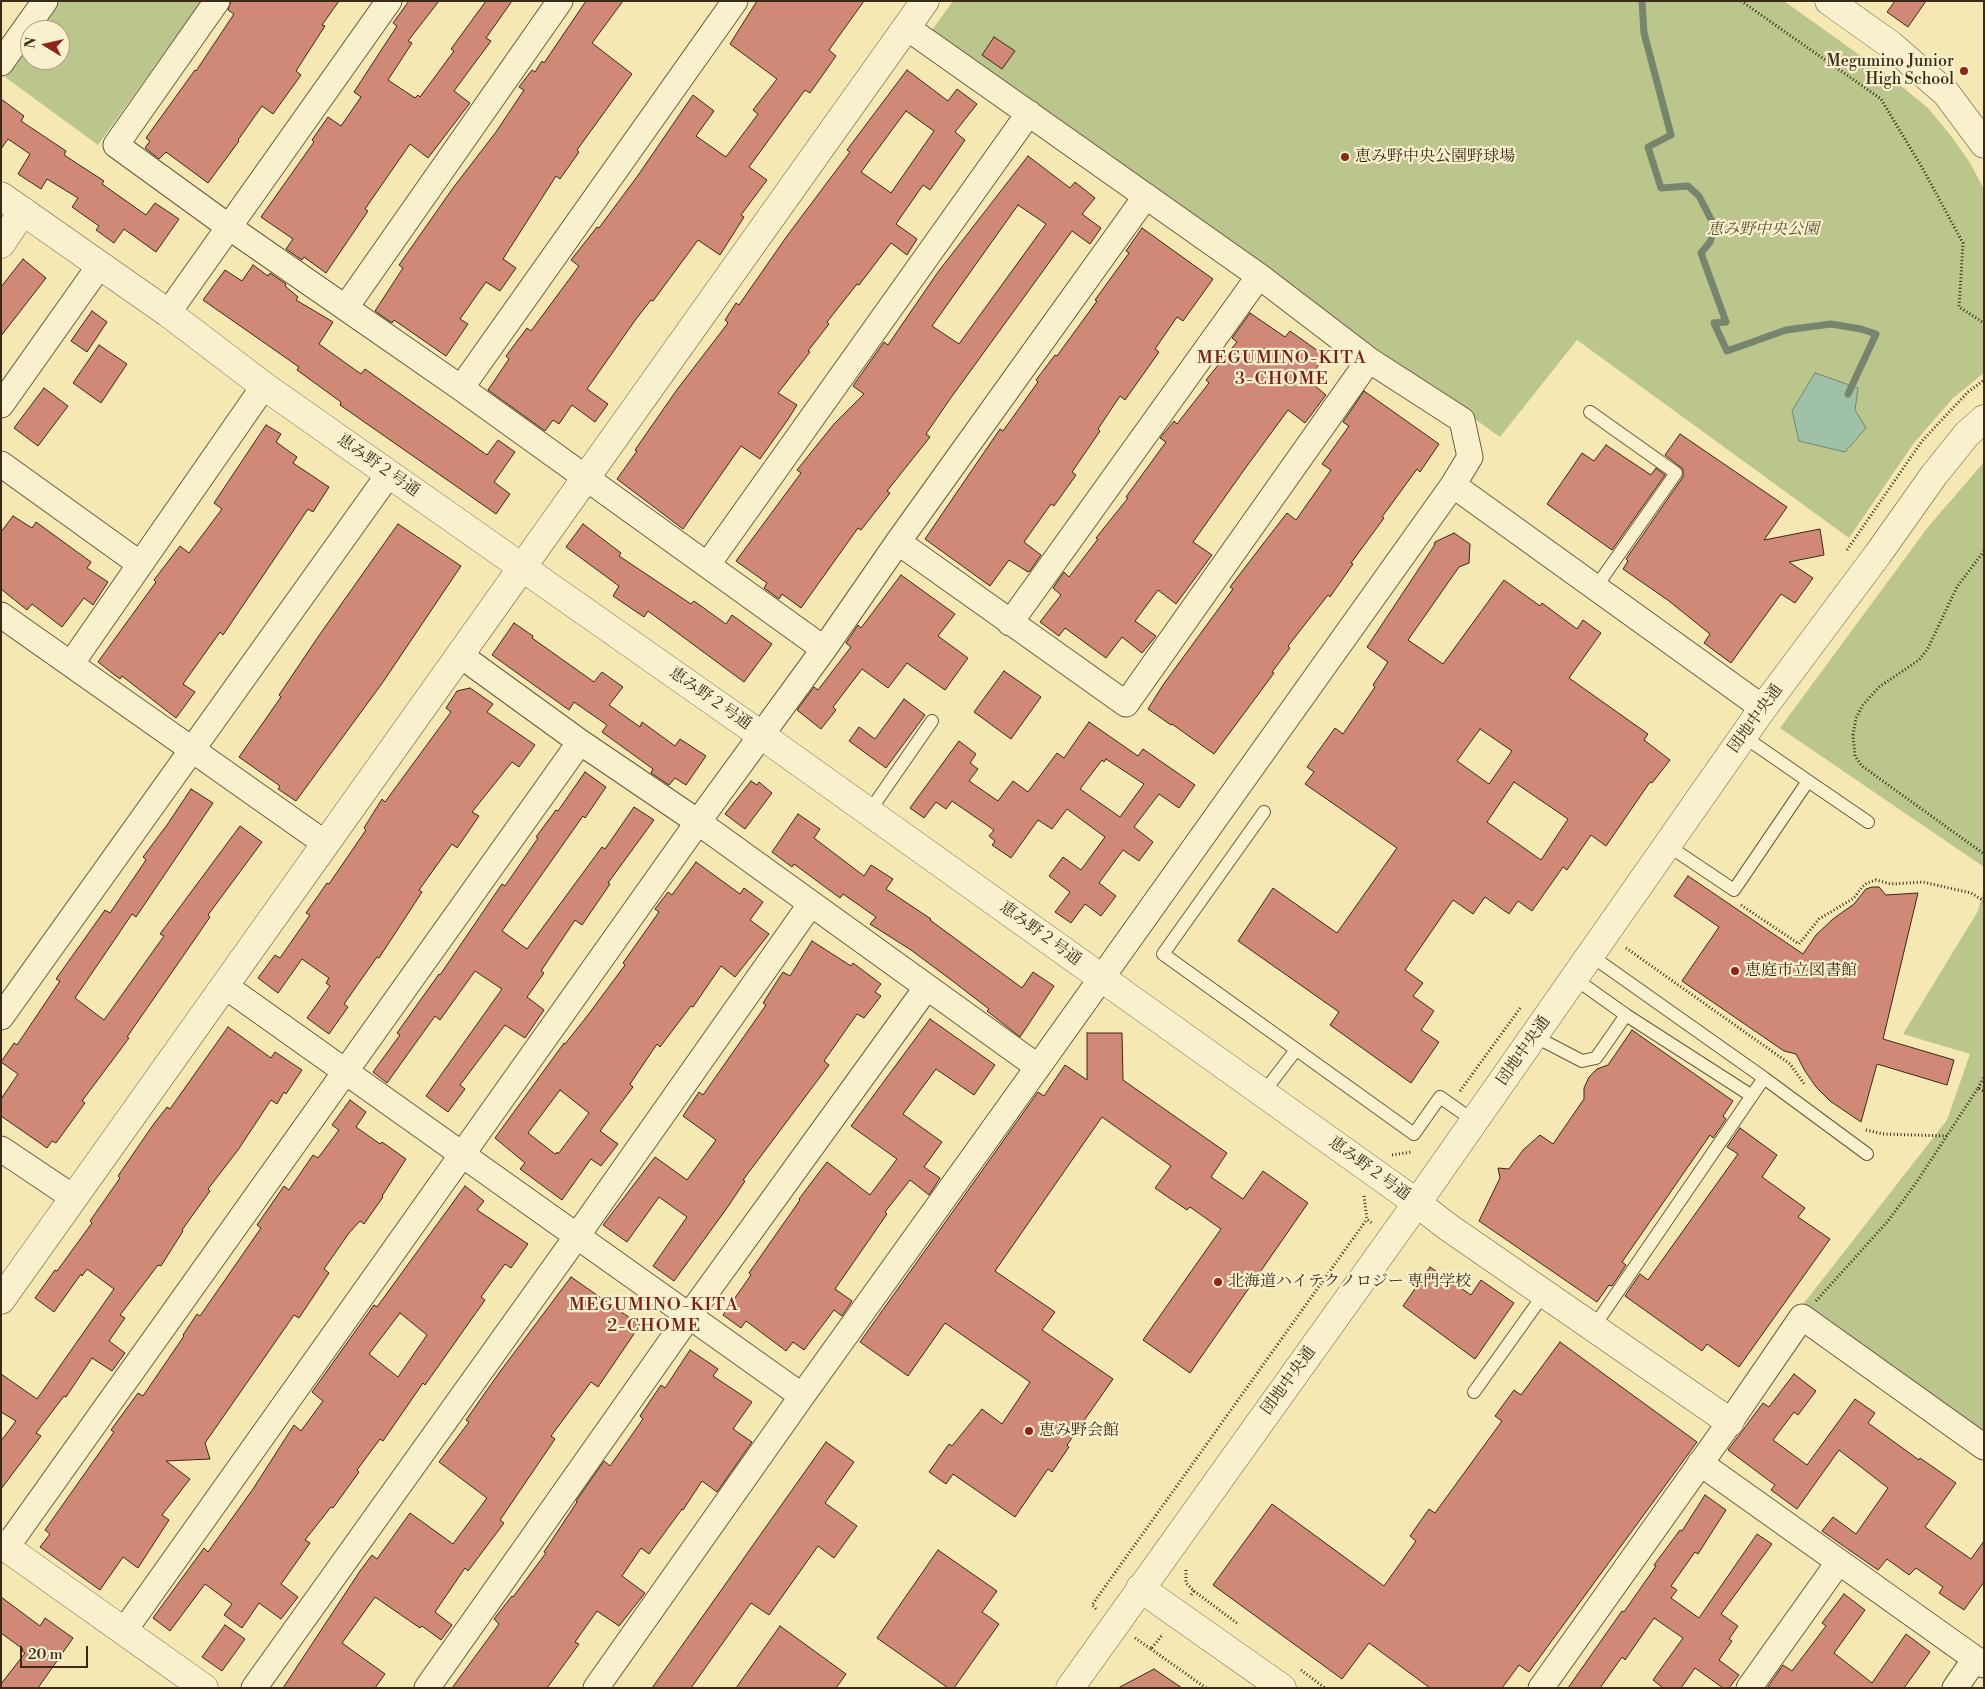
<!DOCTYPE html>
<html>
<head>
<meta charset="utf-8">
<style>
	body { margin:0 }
	#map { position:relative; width:1985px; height:1689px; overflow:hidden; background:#f6e8b3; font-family:"Libre Bodoni",serif }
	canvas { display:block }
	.frame { position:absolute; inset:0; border:2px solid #3a2a17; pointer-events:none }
	.north { position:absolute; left:20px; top:20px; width:50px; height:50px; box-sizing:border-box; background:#f9f0ce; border:1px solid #ada185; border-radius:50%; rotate:279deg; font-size:14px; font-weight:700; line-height:20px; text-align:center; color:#3a2a17 }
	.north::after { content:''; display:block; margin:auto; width:18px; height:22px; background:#8f2418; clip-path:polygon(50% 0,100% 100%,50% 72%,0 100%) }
	.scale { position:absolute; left:20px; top:1646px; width:68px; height:22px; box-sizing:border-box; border:2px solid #3a2a17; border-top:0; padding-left:6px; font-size:15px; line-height:18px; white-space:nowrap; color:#3a2a17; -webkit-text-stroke:4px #f9f0ce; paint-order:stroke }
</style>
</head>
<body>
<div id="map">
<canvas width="1985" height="1689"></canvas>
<div class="frame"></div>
<div class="north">N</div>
<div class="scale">20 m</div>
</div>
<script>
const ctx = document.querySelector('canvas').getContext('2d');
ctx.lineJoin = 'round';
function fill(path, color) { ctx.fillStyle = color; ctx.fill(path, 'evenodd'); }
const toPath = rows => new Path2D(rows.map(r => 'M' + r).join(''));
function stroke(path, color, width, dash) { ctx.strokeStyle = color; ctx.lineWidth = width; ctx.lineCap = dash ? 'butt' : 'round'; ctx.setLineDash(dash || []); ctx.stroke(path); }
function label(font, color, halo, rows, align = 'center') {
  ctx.font = font + ' "Libre Bodoni","Noto Serif JP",serif'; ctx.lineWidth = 4.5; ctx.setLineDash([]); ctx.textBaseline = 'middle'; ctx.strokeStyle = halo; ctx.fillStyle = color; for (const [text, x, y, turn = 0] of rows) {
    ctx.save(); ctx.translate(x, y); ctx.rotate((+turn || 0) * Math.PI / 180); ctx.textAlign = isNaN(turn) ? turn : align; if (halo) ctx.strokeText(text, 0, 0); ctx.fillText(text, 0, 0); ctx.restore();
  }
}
fill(toPath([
	[59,1,201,1,98,145,5,77,30,42,30,60,60,60,60,30,39,30],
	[953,1,1784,1,1889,76,1928,108,1951,136,1970,163,1984,189,1984,373,1953,398,1914,443,1849,538,1577,340,1500,437,932,30],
	[1984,462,1984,867,1780,728,1928,527],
	[1984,889,1984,1434,1801,1307,1947,1120,1970,1054,1903,1034,1978,911]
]), '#bbc68d');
const water = toPath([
	[1815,373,1858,388,1855,410,1866,428,1845,452,1799,441,1792,411,1815,373]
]);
fill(water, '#9ec1a7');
stroke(water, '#76856d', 1);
stroke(toPath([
	[1642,1,1644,33,1671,135,1648,147,1661,188,1688,186,1699,196,1715,227,1710,242,1701,253,1726,322,1714,323,1727,351,1786,330,1831,324,1861,329,1876,334,1848,394]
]), '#76856d', 7);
const building = toPath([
	[231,1,339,1,322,25,325,26,296,71,301,75,273,114,262,106,238,140,239,141,208,183,166,152,159,159,145,148,150,141,146,138,195,70,196,71,234,14,228,10,231,1],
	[409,1,439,1,408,41,412,43,388,80,415,98,418,95,420,97,454,51,451,49,486,1,512,1,486,38,491,41,454,91,470,103,428,158,410,144,365,209,368,211,326,273,304,257,302,260,286,249,293,239,261,217,314,142,312,140,328,117,341,126,361,97,354,92,397,26,393,23,409,1],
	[586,1,623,1,592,43,632,74,577,150,579,152,560,179,556,176,503,259,516,268,500,291,486,282,460,319,468,324,446,356,394,320,392,323,375,311,403,268,399,265,453,188,496,132,524,90,519,87,532,70,535,72,542,61,544,63,586,1],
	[757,1,864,1,829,50,836,56,810,93,805,90,749,167,767,180,741,215,744,217,720,255,698,240,653,301,651,300,636,319,587,389,608,404,595,422,572,405,559,424,553,420,545,431,488,390,509,359,506,356,527,328,531,331,579,266,571,260,597,227,599,228,639,174,693,95,714,111,696,136,726,157,758,114,753,110,777,79,730,44,757,1],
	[1895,1,1926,1,1908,27,1887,12,1895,1],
	[994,37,1015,51,1002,69,982,55,994,37],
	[907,70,948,101,957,89,977,104,955,132,965,140,930,190,923,185,896,224,917,239,907,255,891,243,859,285,857,284,827,322,829,324,808,351,810,352,778,393,797,405,789,418,760,459,741,446,683,529,617,479,637,451,635,450,676,391,728,323,725,320,736,303,739,305,787,236,850,152,847,150,907,70],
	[906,111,934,131,891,193,861,172,906,111],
	[1,99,24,116,21,121,66,151,64,155,104,181,102,184,146,215,155,203,179,219,156,252,124,229,114,243,96,230,99,226,72,207,78,198,47,179,41,189,18,174,30,154,8,139,1,149,1,99],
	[1028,156,1070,188,1075,182,1095,198,1082,214,1101,228,1090,244,1072,231,950,399,926,434,930,437,887,491,890,493,861,530,858,528,801,608,782,594,779,599,764,588,767,583,736,561,801,473,797,470,834,424,864,394,853,386,884,342,888,345,938,272,1028,156],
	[1018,205,1046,224,959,344,932,326,1018,205],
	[1142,228,1213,279,1183,321,1177,317,1155,349,1159,352,1125,400,1120,396,1098,429,1100,431,1072,472,1076,475,1054,506,1051,504,1024,542,1041,555,1030,571,1028,572,1009,560,990,586,925,539,1000,429,1003,431,1038,382,1036,380,1055,355,1057,356,1097,301,1095,300,1129,253,1126,251,1142,228],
	[23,259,46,278,1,336,1,287,23,259],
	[253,265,268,276,270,273,286,284,285,286,298,297,296,300,333,322,319,344,361,374,365,369,487,455,498,440,515,452,494,482,510,494,496,514,340,405,341,402,297,370,299,367,203,300,225,270,242,281,253,265],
	[92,311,107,322,87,352,71,341,92,311],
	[1250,313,1285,337,1290,331,1325,356,1308,380,1326,395,1305,423,1288,410,1244,470,1193,542,1212,555,1176,604,1158,590,1135,621,1156,636,1142,653,1122,637,1106,658,1065,628,1059,636,1040,622,1061,595,1053,588,1064,572,1069,577,1098,539,1096,538,1128,498,1126,497,1166,442,1160,438,1174,421,1177,424,1209,383,1206,380,1237,342,1232,338,1250,313],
	[99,345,127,364,101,403,73,383,99,345],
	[44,388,68,406,38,446,14,428,44,388],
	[1364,391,1439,444,1420,472,1417,469,1382,517,1384,518,1351,563,1353,564,1330,597,1328,595,1288,646,1290,648,1272,672,1274,673,1214,754,1172,724,1171,725,1148,709,1163,685,1233,589,1230,587,1263,544,1287,513,1296,520,1331,470,1322,464,1349,426,1343,422,1364,391],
	[266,425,281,434,276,442,297,457,293,463,329,487,313,512,308,509,223,635,220,632,183,684,195,692,176,718,122,676,120,679,98,662,156,582,154,580,180,546,189,553,222,509,214,503,266,425],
	[1680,434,1787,507,1764,540,1820,529,1824,555,1789,562,1813,578,1795,603,1781,594,1731,663,1704,643,1710,634,1669,601,1623,569,1628,561,1626,559,1683,477,1683,469,1665,455,1680,434],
	[1606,445,1651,475,1656,468,1665,475,1612,550,1547,504,1582,453,1594,461,1606,445],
	[13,516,32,528,36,522,91,562,87,568,108,582,93,605,84,598,62,627,32,604,27,610,1,589,1,532,13,516],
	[398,524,461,566,383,682,296,801,278,789,280,786,239,757,281,697,279,695,318,637,398,524],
	[583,524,621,553,619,556,691,604,694,601,726,624,732,615,772,644,744,682,648,611,644,617,613,596,619,586,566,547,583,524],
	[1454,533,1470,544,1469,563,1459,567,1408,640,1443,664,1504,580,1540,606,1542,603,1577,629,1583,620,1601,633,1569,678,1648,734,1644,740,1670,760,1652,783,1650,782,1606,846,1591,835,1567,870,1563,867,1532,911,1518,901,1509,914,1485,897,1473,914,1453,900,1405,970,1423,983,1413,996,1434,1011,1421,1030,1439,1042,1411,1083,1330,1025,1339,1012,1238,941,1273,888,1337,933,1397,848,1305,784,1314,772,1307,767,1335,728,1343,734,1375,687,1373,685,1388,662,1367,647,1434,546,1435,542,1454,533],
	[1480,729,1512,751,1489,784,1457,761,1480,729],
	[1514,782,1568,819,1541,860,1487,822,1514,782],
	[901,575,955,614,938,636,968,658,945,690,907,663,888,688,862,669,833,707,836,710,821,729,797,710,814,687,818,690,851,647,846,643,858,625,861,628,901,575],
	[514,623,533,636,532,638,594,682,602,672,623,687,609,705,640,727,642,722,675,746,680,739,706,756,686,785,675,778,669,785,651,773,653,769,602,732,607,725,574,702,569,710,492,655,514,623],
	[1004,671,1041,697,1011,739,974,712,1004,671],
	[470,688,493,704,487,712,535,745,519,767,512,762,472,812,479,816,457,848,452,844,419,890,422,892,379,958,377,957,344,1004,348,1007,329,1034,307,1018,330,986,326,983,329,978,302,959,278,993,258,978,275,955,280,958,310,915,306,913,327,883,329,884,366,830,364,828,382,799,385,802,451,712,446,708,457,691,470,688],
	[904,699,925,715,886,768,849,741,859,727,875,739,904,699],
	[1089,722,1138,756,1143,749,1195,785,1179,808,1159,794,1134,827,1153,842,1139,861,1123,850,1099,883,1116,896,1101,916,1085,904,1071,923,1055,912,1070,892,1049,876,1063,857,1081,870,1105,837,1067,809,1052,829,1038,820,1011,858,992,845,995,841,989,836,994,830,952,801,946,809,936,802,924,818,910,808,959,741,976,754,970,763,978,769,969,781,998,801,1013,781,1028,792,1057,753,1064,758,1089,722],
	[1106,759,1144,784,1120,817,1080,789,1102,760,1104,762,1106,759],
	[585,772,606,787,585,818,583,816,502,931,527,949,602,847,605,849,634,807,654,820,608,883,610,884,582,925,575,920,541,971,544,973,527,997,544,1010,525,1038,505,1025,460,1085,465,1089,448,1112,426,1096,502,989,475,971,440,1020,435,1016,387,1083,373,1072,400,1035,397,1033,439,974,440,975,502,884,505,886,538,838,536,837,556,810,558,811,585,772],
	[751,781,757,785,759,782,772,793,745,829,725,814,751,781],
	[191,789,213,803,136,917,132,914,75,998,104,1020,164,936,160,934,240,826,262,842,208,915,210,917,179,962,127,1037,129,1038,82,1101,85,1103,56,1143,52,1141,47,1148,1,1116,1,1099,18,1074,1,1062,14,1043,17,1045,60,981,56,979,105,910,110,913,146,860,143,857,167,825,191,789],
	[798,814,820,829,814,838,864,876,871,865,893,879,886,889,931,919,930,920,1022,988,1033,972,1054,986,1020,1037,987,1011,989,1009,950,979,911,950,870,924,876,917,843,894,840,898,794,864,792,867,772,852,798,814],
	[696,862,740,894,744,888,763,902,750,920,769,934,735,977,721,966,693,1007,691,1006,660,1047,657,1044,630,1084,633,1087,600,1131,618,1144,601,1166,591,1159,562,1200,520,1169,525,1163,495,1138,564,1043,565,1044,588,1015,625,965,623,963,659,912,655,909,668,892,672,895,696,862],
	[560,1090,589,1113,558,1154,557,1152,555,1154,528,1133,560,1090],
	[1688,876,1803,954,1816,935,1833,919,1854,904,1866,889,1872,887,1879,887,1886,895,1918,893,1883,1039,1954,1060,1947,1085,1877,1064,1861,1122,1830,1101,1816,1087,1805,1071,1796,1054,1784,1051,1682,981,1719,927,1674,896,1688,876],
	[812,941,851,966,853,963,881,984,875,992,881,996,864,1018,857,1014,824,1061,829,1065,743,1180,745,1181,727,1208,674,1281,653,1266,687,1217,659,1197,627,1242,603,1225,655,1157,687,1180,716,1140,683,1116,699,1092,703,1095,766,1005,763,1003,783,972,790,976,812,941],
	[930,1019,995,1065,974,1095,936,1069,903,1114,942,1142,924,1167,940,1178,929,1195,910,1180,885,1212,887,1214,835,1289,852,1301,842,1316,834,1310,804,1350,793,1342,786,1351,746,1321,741,1328,723,1315,751,1275,749,1273,800,1200,799,1199,827,1162,870,1195,897,1159,851,1126,930,1019],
	[228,1027,271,1058,275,1052,302,1070,286,1094,284,1092,277,1104,271,1100,238,1150,208,1189,210,1191,182,1230,183,1231,161,1266,158,1265,120,1315,125,1318,109,1341,125,1353,112,1371,92,1358,66,1397,64,1396,36,1433,41,1436,1,1489,1,1441,16,1421,1,1412,1,1374,37,1399,114,1289,87,1269,82,1276,81,1274,54,1312,35,1298,55,1270,57,1271,92,1223,90,1221,120,1178,118,1176,153,1125,167,1107,170,1109,228,1027],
	[1632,1030,1733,1101,1723,1116,1726,1119,1713,1138,1710,1135,1622,1262,1626,1265,1612,1286,1609,1285,1597,1302,1479,1221,1500,1178,1498,1168,1509,1169,1523,1150,1540,1135,1553,1144,1584,1099,1584,1088,1589,1077,1597,1069,1608,1065,1632,1030],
	[1087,1033,1122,1033,1123,1080,1227,1153,1211,1177,1243,1199,1263,1171,1308,1203,1190,1373,1143,1340,1221,1229,1190,1207,1187,1210,1155,1188,1171,1166,1102,1117,995,1271,1055,1312,1042,1330,1113,1379,1067,1445,1069,1447,1052,1472,1048,1469,1015,1517,953,1474,946,1484,929,1472,949,1444,952,1446,982,1409,1002,1424,1030,1382,945,1323,908,1376,860,1342,1038,1092,1044,1096,1065,1065,1087,1080,1087,1033],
	[350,1100,366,1112,356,1127,380,1144,382,1142,406,1159,382,1196,383,1197,364,1224,360,1221,349,1233,324,1269,329,1273,299,1318,294,1315,205,1443,210,1459,166,1461,190,1479,162,1515,169,1520,138,1568,123,1557,100,1590,40,1547,50,1534,45,1530,114,1432,111,1430,138,1393,143,1396,184,1336,183,1335,197,1314,200,1316,261,1228,257,1225,284,1186,289,1190,313,1155,318,1158,339,1130,332,1125,350,1100],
	[1740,1128,1777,1155,1762,1177,1805,1208,1798,1217,1830,1239,1739,1367,1707,1344,1702,1351,1625,1296,1640,1274,1648,1280,1738,1154,1727,1147,1740,1128],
	[465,1186,484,1201,477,1210,528,1244,511,1268,505,1264,481,1297,485,1300,425,1385,423,1383,383,1441,380,1439,357,1470,359,1472,333,1508,331,1507,305,1540,310,1543,281,1584,298,1597,281,1619,259,1603,242,1628,224,1615,232,1604,205,1584,170,1631,153,1618,204,1548,208,1552,253,1489,294,1425,301,1431,323,1401,312,1392,374,1305,377,1307,465,1186],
	[400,1313,427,1335,398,1377,369,1354,400,1313],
	[1430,1267,1471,1295,1481,1280,1514,1303,1475,1359,1403,1306,1430,1267],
	[571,1277,640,1325,598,1387,591,1382,551,1436,555,1439,500,1520,504,1523,468,1571,465,1568,435,1612,452,1625,441,1640,422,1626,420,1628,375,1597,342,1643,385,1674,375,1688,283,1688,360,1571,372,1555,377,1559,410,1513,453,1544,487,1498,439,1462,469,1422,466,1420,499,1373,571,1277],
	[1560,1342,1697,1442,1529,1672,1519,1665,1502,1688,1430,1688,1369,1643,1342,1679,1213,1585,1272,1504,1384,1586,1416,1541,1410,1536,1429,1509,1435,1513,1502,1421,1495,1416,1514,1390,1521,1395,1560,1342],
	[690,1350,718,1369,713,1376,752,1402,733,1429,752,1442,717,1492,702,1481,683,1510,682,1509,649,1554,641,1548,622,1576,645,1593,619,1626,597,1611,575,1642,579,1644,547,1688,452,1688,499,1624,494,1619,512,1596,513,1597,546,1553,544,1552,577,1502,576,1501,604,1461,610,1466,643,1419,640,1416,661,1385,665,1388,690,1350],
	[1794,1374,1816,1391,1798,1415,1794,1412,1773,1440,1807,1465,1855,1399,1875,1413,1868,1423,1919,1460,1920,1458,1956,1483,1925,1527,1971,1559,1984,1541,1984,1582,1964,1610,1939,1593,1943,1587,1916,1568,1909,1575,1887,1559,1878,1570,1822,1531,1833,1517,1856,1534,1888,1488,1839,1450,1797,1509,1771,1490,1775,1485,1728,1450,1763,1403,1769,1407,1794,1374],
	[826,1442,854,1462,825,1503,857,1526,834,1558,818,1546,769,1615,751,1603,691,1688,652,1688,826,1442],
	[1705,1495,1726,1510,1698,1554,1695,1552,1671,1586,1677,1590,1671,1598,1699,1618,1757,1534,1772,1544,1721,1614,1738,1626,1729,1639,1732,1641,1719,1660,1739,1675,1729,1688,1723,1688,1695,1668,1681,1688,1663,1688,1653,1680,1683,1638,1654,1618,1625,1660,1622,1657,1600,1688,1568,1688,1622,1611,1624,1612,1656,1566,1654,1565,1680,1530,1682,1531,1705,1495],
	[938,1550,997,1591,982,1612,999,1624,954,1688,948,1688,877,1638,938,1550],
	[1844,1594,1865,1610,1834,1653,1872,1683,1906,1634,1930,1652,1904,1688,1767,1688,1783,1665,1792,1671,1826,1626,1822,1623,1844,1594],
	[1,1597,40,1626,45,1618,73,1638,38,1688,1,1688,1,1684,25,1653,22,1651,23,1649,1,1633,1,1597],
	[225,1625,245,1639,222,1671,202,1657,225,1625],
	[780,1626,846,1674,836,1688,736,1688,780,1626],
	[1154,1669,1182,1688,1118,1688,1154,1669]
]);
fill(building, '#d08977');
stroke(building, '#3a2a17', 1);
const service = toPath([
	[1590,412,1676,473,1596,587],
	[1808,781,1868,822],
	[869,812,932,721],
	[1264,812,1163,954,1414,1134,1440,1097,1474,1121],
	[1667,845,1734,890,1808,781,1743,736],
	[1590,955,1764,1078],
	[1626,1015,1752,1096],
	[1534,1036,1582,1061,1596,1058,1626,1015,1574,978],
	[1263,1093,1296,1050],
	[1593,1328,1764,1078,1867,1154],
	[1474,1392,1544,1294]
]);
const minor = toPath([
	[217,1,116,145,229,227,461,388,824,649],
	[1,63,45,1],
	[346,307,560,1],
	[168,313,389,1],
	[461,388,735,1],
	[1,405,100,265],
	[1,464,140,564],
	[1453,485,1763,708],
	[898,542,1126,704,1369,360],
	[708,564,1029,113],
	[1,615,326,844],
	[1010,623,1259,276],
	[460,655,580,742,698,822,1038,1067],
	[71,664,264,386],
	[225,986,802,1396],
	[1,1017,389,474],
	[1,1149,74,1198],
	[1700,1463,1984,1665],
	[6,1548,580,742],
	[124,1631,698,822,824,649,898,542,1146,196],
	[254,1688,577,1236,810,905],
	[427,1688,689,1316,927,987],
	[596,1688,802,1396,1038,1067,1453,485,1470,457,1462,420,1369,360,1259,276,906,27],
	[1541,1688,1730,1422,1802,1317,1984,1447],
	[1749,1688,1838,1563],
	[1955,1688,1975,1659]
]);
const tertiary = toPath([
	[1829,1,1891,45,1946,93,1984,144],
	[1,196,168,313,264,386,389,474,761,735,1417,1203,1448,1227,1730,1422],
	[1,244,23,211],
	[1,1300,925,1],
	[1,1544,204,1688],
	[1140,1588,1282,1688],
	[1070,1688,1417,1203,1763,708,1878,554,1934,475,1967,434,1984,419]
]);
stroke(service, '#695a3e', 14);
stroke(minor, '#695a3e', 27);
stroke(tertiary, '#695a3e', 29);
stroke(toPath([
	[1741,1,1881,99,1924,171,1963,243,1959,307,1984,323],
	[1847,550,1922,441,1968,392,1984,380],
	[1984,551,1957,587,1927,650,1919,660,1879,687,1863,705,1856,718,1853,735,1855,756,1862,766,1984,854],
	[1741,905,1799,944,1819,919,1854,898,1862,887,1867,883,1876,880,1891,884,1923,882,1971,893,1984,901],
	[1626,948,1790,1064,1805,1085],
	[1978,1088,1984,1077],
	[1460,1091,1521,1007],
	[1866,1130,1883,1134,1947,1136],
	[1392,1155,1411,1152],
	[1364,1196,1367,1219,1373,1224],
	[1816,1301,1888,1221,1916,1183,1978,1088,1984,1091],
	[1186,1570,1186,1583,1194,1591,1191,1595],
	[1194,1591,1238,1624],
	[1096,1609,1092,1605,1367,1219],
	[1135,1638,1151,1649,1163,1634],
	[1151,1649,1206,1688],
	[1301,1670,1325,1688]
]), '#3a2a17', 3, [1, 2.5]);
stroke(service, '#f9f0ce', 12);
stroke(minor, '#f9f0ce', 25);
stroke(tertiary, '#f9f0ce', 28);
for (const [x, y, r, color] of [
	[1964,71,5,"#8f2418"],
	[1345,157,5,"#8f2418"],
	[1735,971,5,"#8f2418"],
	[1218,1282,5,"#8f2418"],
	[1029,1431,5,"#8f2418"]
]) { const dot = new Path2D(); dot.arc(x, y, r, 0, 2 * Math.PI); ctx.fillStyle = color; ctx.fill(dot); stroke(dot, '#f9f0ce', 2); }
label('16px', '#3a2a17', '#f9f0ce', [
	["Megumino Junior",1954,62,"right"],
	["High School",1954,80,"right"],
	["恵み野中央公園野球場",1355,157],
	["恵庭市立図書館",1745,971],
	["北海道ハイテクノロジー 専門学校",1228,1282],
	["恵み野会館",1039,1431]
], 'left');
label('italic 16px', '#5a5134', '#f9f0ce', [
	["恵み野中央公園",1763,230]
]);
label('16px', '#3a2a17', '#f9f0ce', [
	["恵み野２号通",378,466,35],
	["恵み野２号通",710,699,35],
	["団地中央通",1756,719,-54],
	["恵み野２号通",1040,934,36],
	["団地中央通",1524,1051,-55],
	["恵み野２号通",1369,1169,36],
	["団地中央通",1289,1381,-54]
]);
ctx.letterSpacing = '1px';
label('18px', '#7a1f14', '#f9f0ce', [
	["MEGUMINO-KITA",1282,359],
	["3-CHOME",1282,380],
	["MEGUMINO-KITA",654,1306],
	["2-CHOME",654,1327]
]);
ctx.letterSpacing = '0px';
</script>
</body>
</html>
